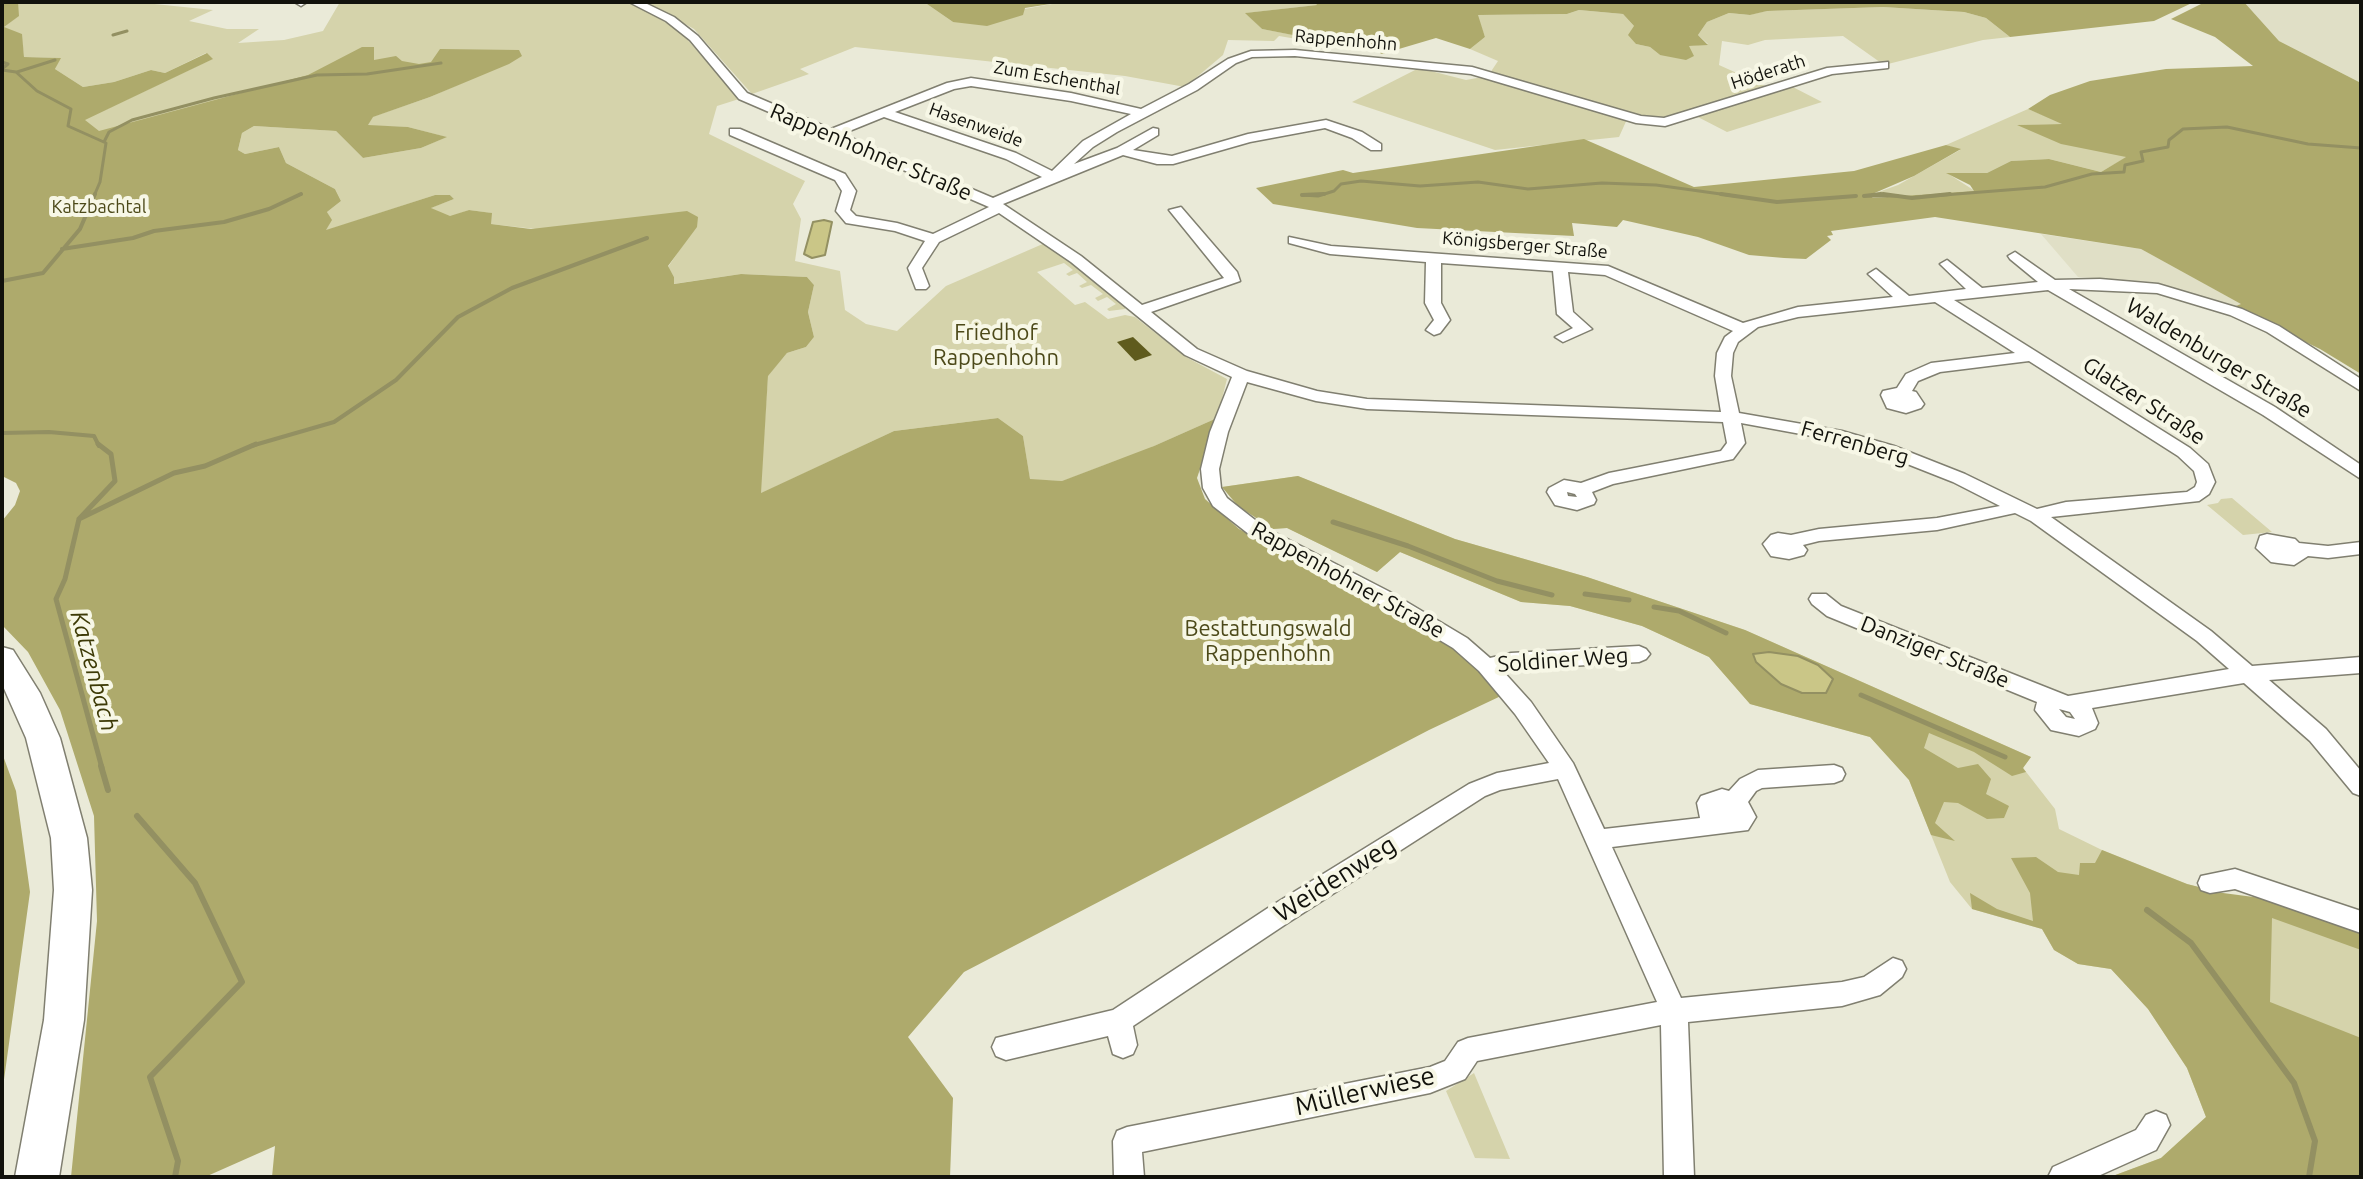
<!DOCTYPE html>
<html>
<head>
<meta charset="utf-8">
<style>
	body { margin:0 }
	#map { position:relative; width:2363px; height:1179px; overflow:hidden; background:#eaead8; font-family:Ubuntu,sans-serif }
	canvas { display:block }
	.frame { position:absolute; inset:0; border:4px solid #12120c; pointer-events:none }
</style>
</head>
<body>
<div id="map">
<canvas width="2363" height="1179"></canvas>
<div class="frame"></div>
</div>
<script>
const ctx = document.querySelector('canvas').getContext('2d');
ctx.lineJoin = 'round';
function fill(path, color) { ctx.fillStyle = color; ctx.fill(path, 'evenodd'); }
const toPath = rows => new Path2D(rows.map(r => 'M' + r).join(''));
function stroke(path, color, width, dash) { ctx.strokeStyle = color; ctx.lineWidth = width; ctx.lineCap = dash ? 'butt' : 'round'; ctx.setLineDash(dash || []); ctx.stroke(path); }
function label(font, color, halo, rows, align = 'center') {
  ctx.font = font + ' Ubuntu,sans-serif'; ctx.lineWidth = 8; ctx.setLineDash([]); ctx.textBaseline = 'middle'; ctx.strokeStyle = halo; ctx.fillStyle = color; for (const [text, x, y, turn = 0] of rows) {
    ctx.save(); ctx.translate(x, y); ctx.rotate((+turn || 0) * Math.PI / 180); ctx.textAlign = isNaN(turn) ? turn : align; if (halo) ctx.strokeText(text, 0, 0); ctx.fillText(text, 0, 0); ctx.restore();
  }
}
fill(toPath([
	[2244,2,2361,2,2361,83,2279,41],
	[2041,234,2141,249,2242,304,2233,307,2152,282,2078,277]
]), '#e0dfc6');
fill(toPath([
	[18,2,135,2,213,10,189,21,227,29,259,29,238,43,284,40,323,31,340,2,626,2,645,10,680,31,739,99,717,106,709,134,805,181,793,204,801,219,795,261,840,271,845,310,866,324,897,331,946,286,1045,243,1101,283,1125,304,1125,309,1109,311,1107,309,1116,304,1107,297,1098,301,1095,298,1103,294,1091,285,1082,288,1079,286,1087,282,1077,273,1069,276,1066,274,1073,270,1064,263,1037,272,1075,305,1085,302,1108,319,1125,315,1135,317,1186,357,1227,379,1217,418,1152,447,1162,447,1193,435,1203,437,1190,476,1194,497,1243,535,1377,605,1443,647,1424,665,1352,695,1249,748,1051,525,1043,491,1123,458,1063,481,1030,480,1023,436,998,418,894,431,760,494,768,375,787,353,806,347,814,337,808,312,814,285,807,277,741,274,673,284,674,277,668,267,689,236,678,243,674,252,511,309,467,334,383,394,289,451,242,464,169,497,113,532,87,555,76,570,68,593,39,585,12,553,19,543,65,508,77,490,25,483,18,474,2,466,2,332,60,359,129,384,167,404,155,440,188,451,310,417,356,390,424,346,442,320,508,289,522,267,522,259,536,229,490,224,491,213,469,210,450,217,430,208,454,199,450,195,435,195,325,231,331,220,327,212,341,201,335,189,286,163,279,147,245,154,238,150,242,133,254,126,336,131,363,158,421,148,446,137,408,127,367,126,372,117,430,97,510,62,441,66,452,73,419,72,346,86,320,80,272,88,141,122,124,130,116,142,121,162,136,174,141,183,143,230,238,214,303,183,324,196,248,221,159,237,70,260,7,297,2,317,2,259,46,211,58,190,60,169,58,154,26,124,2,108,2,28,18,16],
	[21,33,24,57,60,58,55,69,83,87,114,82,151,70,165,73,206,53,212,59,105,110,69,98,68,93,55,91,48,83,35,77,42,62,17,62,14,56],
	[646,2,924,2,953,22,1063,2,1315,2,1318,5,1246,13,1262,29,1305,37,1303,40,1279,36,1274,41,1228,40,1223,55,1185,87,1125,76,855,47,800,69,809,74,752,94,694,29],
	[1883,7,1964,12,1986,18,2010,37,1983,40,1884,65,1843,36,1765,40,1748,45,1722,41,1719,65,1772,89,1787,84,1822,102,1727,132,1694,115,1677,120,1628,117,1619,137,1495,150,1352,102,1419,68,1466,80,1488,76,1498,61,1470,49,1485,37,1477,15,1567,14,1579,10,1623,14,1634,26,1636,44,1650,47,1660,55,1689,46,1708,44,1698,35,1707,22,1729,13,1749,15,1766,11],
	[2028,109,2065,124,2019,125,2127,157,2101,172,2049,159,2011,161,1987,173,1947,173,1975,191,1873,198,1870,195,1898,185,1960,150,1946,145],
	[1298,476,1455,539,1587,577,1745,630,2031,757,2023,768,2055,809,2059,829,2102,850,2187,884,2361,931,2361,1177,2110,1177,2161,1158,2206,1117,2187,1068,2148,1009,2111,969,2078,964,2054,950,2042,929,1972,909,1950,882,1909,780,1870,737,1750,704,1709,657,1642,626,1570,606,1521,602,1400,552,1377,572,1287,528,1273,529,1238,506,1222,487],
	[2232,498,2272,532,2243,535,2207,505,2218,503,2221,499],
	[1474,1073,1510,1159,1475,1158,1446,1091]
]), '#d5d3ab');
fill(toPath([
	[2,2,18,2,19,16,4,27,22,34,24,57,61,58,55,69,83,87,114,82,151,70,165,73,207,53,213,59,85,120,99,131,308,75,362,47,374,47,374,60,396,56,402,61,419,64,431,62,440,49,519,50,522,56,509,64,430,97,373,117,368,125,408,127,447,137,421,148,363,158,336,131,254,126,242,133,238,150,245,154,279,147,286,163,335,189,341,201,327,212,332,220,326,230,435,195,450,195,454,199,431,208,450,216,469,210,492,213,491,224,531,229,687,211,698,217,697,227,668,266,674,277,674,284,741,274,807,277,814,285,808,312,814,337,806,347,787,353,768,376,761,493,894,431,998,418,1023,436,1030,479,1062,481,1154,446,1217,418,1197,478,1205,499,1239,529,1388,608,1458,651,1503,695,1429,730,964,972,908,1037,953,1098,950,1177,272,1177,275,1146,205,1177,71,1177,97,921,94,816,60,710,28,652,2,625,2,521,15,505,20,491,16,483,2,476],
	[924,2,1063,2,1025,8,1023,15,987,26,953,22],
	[1315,2,2194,2,2154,21,2010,37,1986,18,1964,12,1883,7,1767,11,1750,15,1729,13,1707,22,1698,35,1708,45,1689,46,1694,56,1686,60,1660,55,1650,47,1636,44,1628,35,1634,26,1623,14,1579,10,1567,14,1478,15,1485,37,1470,49,1436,38,1382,54,1355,41,1344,45,1262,29,1245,13,1317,5],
	[2205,2,2244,2,2279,41,2361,83,2361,374,2320,349,2233,307,2241,304,2141,249,1935,217,1831,231,1833,235,1827,236,1831,240,1806,259,1784,258,1749,255,1698,237,1623,220,1617,227,1572,223,1574,236,1417,228,1273,204,1256,188,1343,170,1353,173,1584,139,1694,187,1854,171,1946,145,1961,149,1914,176,1870,195,1873,198,1974,191,1970,185,1946,173,1987,173,2011,161,2049,159,2101,172,2126,157,2061,144,2017,125,2062,124,2028,109,2050,95,2090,81,2166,69,2253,66,2215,37,2171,19],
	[1298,476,1455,539,1587,577,1745,630,2031,757,2023,768,2026,772,2012,776,1974,752,1929,733,1924,748,1958,768,1978,764,1991,779,1986,794,2009,806,2004,818,1987,819,1958,803,1944,802,1935,823,1955,841,1931,835,1909,780,1870,737,1750,704,1709,657,1642,626,1570,606,1521,602,1400,552,1377,572,1287,528,1273,529,1238,506,1222,487],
	[2,753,16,791,30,892,2,1094],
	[2102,850,2187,884,2223,893,2284,901,2361,931,2361,950,2272,918,2270,1002,2361,1038,2361,1177,2110,1177,2161,1158,2206,1117,2187,1068,2148,1009,2111,969,2078,964,2054,950,2042,929,1972,909,1970,893,1997,909,2033,921,2030,893,2011,858,2036,857,2058,872,2079,875,2080,863,2095,863]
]), '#aeaa6c');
const water = toPath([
	[824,220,832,222,825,255,812,258,804,254,813,222,824,220],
	[1769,652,1798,656,1818,665,1833,679,1826,693,1802,693,1781,684,1756,662,1753,654,1769,652]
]);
fill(water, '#cac687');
stroke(water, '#939062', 2);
stroke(toPath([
	[113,35,127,31],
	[2,62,8,64,2,69],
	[2,70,16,72,37,91,71,109,68,126,106,143,100,182,94,196],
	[17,72,55,60],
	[104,142,109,132,132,120,214,98,317,75,367,74,441,63],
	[1302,195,1318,196,1334,191,1341,184,1361,181,1420,186,1478,182,1528,189,1602,183,1656,185,1735,196],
	[297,196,301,194],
	[1864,196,1898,196],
	[1931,196,2045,187,2092,174,2124,172,2125,165,2143,161,2141,152,2168,147,2169,140,2183,129,2227,127,2308,144,2361,148]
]), '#939062', 3);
stroke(toPath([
	[1721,194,1777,202,1856,196],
	[1883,194,1912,198,1950,194],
	[1302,195,1324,194],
	[1864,196,1881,194],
	[62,249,133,238,154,231,224,222,269,209,301,194],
	[2,281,43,273,80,229,95,194],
	[2,433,49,432,94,436,99,446],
	[251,446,334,422,396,380,458,317,512,288,647,238]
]), '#939062', 4);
stroke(toPath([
	[98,444,111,454,115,481,79,519,65,579,56,599,102,768],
	[79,519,174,473,205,466,256,444],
	[1333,522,1408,546,1497,581,1552,595],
	[1585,594,1629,600],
	[1654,607,1679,611,1726,633],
	[1861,695,2005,757]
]), '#939062', 5);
stroke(toPath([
	[101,766,108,790],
	[137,816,195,883,242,982,150,1077,178,1161,175,1177],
	[2147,910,2191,943,2294,1083,2315,1141,2309,1177]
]), '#939062', 6);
fill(toPath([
	[1133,337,1152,355,1135,361,1117,342]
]), '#5f5b1d');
const street = toPath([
	[307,2,301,6,296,3,296,2,307,2],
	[629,2,643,2,674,17,698,36,747,93,831,129,947,83,971,78,1071,93,1141,109,1189,84,1228,59,1251,51,1295,50,1472,67,1641,116,1664,118,1827,68,1888,62,1888,68,1832,74,1665,126,1636,123,1471,74,1295,56,1252,57,1236,63,1197,90,1117,132,1093,147,1074,164,1117,148,1153,128,1158,129,1158,135,1133,150,1172,156,1248,134,1326,120,1362,132,1381,144,1381,150,1371,150,1352,138,1325,128,1250,142,1173,164,1157,164,1123,155,1003,204,1081,256,1142,305,1224,278,1169,210,1181,207,1237,272,1240,281,1151,312,1197,349,1247,371,1317,391,1367,399,1721,412,1715,376,1717,353,1725,337,1733,331,1605,275,1568,272,1573,312,1592,329,1563,342,1555,337,1573,328,1557,314,1553,271,1441,263,1441,303,1450,320,1440,333,1434,335,1426,330,1434,320,1425,303,1426,262,1330,254,1289,243,1289,237,1331,246,1608,266,1743,323,1798,307,1893,297,1868,274,1876,269,1909,296,1966,289,1940,264,1947,260,1982,288,2038,282,2010,259,2008,256,2015,252,2055,280,2100,279,2158,284,2242,309,2279,326,2361,379,2361,391,2267,332,2230,315,2157,293,2069,289,2275,407,2361,465,2361,479,2263,415,2048,290,1954,300,2190,448,2208,464,2215,482,2209,494,2199,501,2051,517,2211,631,2252,666,2361,657,2361,673,2269,680,2326,729,2361,771,2361,796,2353,793,2310,741,2244,683,2092,708,2098,723,2095,729,2079,736,2051,730,2035,710,2037,702,1827,616,1812,604,1809,599,1812,594,1826,594,1841,606,2068,696,2229,669,2197,641,2031,521,2015,513,1937,530,1819,541,1803,545,1807,550,1804,555,1789,559,1771,556,1763,544,1771,535,1778,533,1791,535,1819,529,1937,518,2000,506,1953,482,1882,454,1839,441,1741,423,1745,443,1733,459,1613,484,1592,492,1596,500,1594,504,1577,510,1555,505,1547,492,1549,488,1564,480,1581,483,1609,473,1721,451,1727,443,1723,422,1367,409,1316,401,1247,382,1228,432,1219,469,1221,488,1227,498,1264,527,1390,592,1467,638,1490,658,1511,653,1639,646,1646,649,1650,654,1646,659,1639,662,1502,670,1531,702,1573,763,1604,829,1700,818,1697,803,1701,796,1722,789,1729,791,1740,779,1758,770,1834,765,1842,768,1845,774,1842,780,1834,783,1762,788,1756,791,1748,802,1756,817,1748,830,1612,847,1681,998,1842,982,1864,977,1893,958,1902,961,1906,969,1902,977,1880,995,1842,1006,1688,1022,1694,1177,1664,1177,1661,1025,1477,1061,1465,1079,1430,1093,1142,1152,1144,1177,1114,1177,1113,1141,1117,1131,1127,1127,1430,1067,1445,1061,1458,1042,1468,1038,1657,1002,1558,779,1500,790,1485,796,1286,924,1133,1026,1137,1045,1133,1054,1123,1058,1113,1054,1108,1036,1006,1060,996,1056,992,1047,996,1038,1113,1010,1268,908,1469,784,1497,773,1549,763,1515,714,1479,671,1453,648,1376,602,1250,535,1213,506,1203,488,1201,469,1210,432,1232,377,1185,355,1071,262,999,213,939,242,922,268,929,286,926,289,916,289,908,268,925,241,895,231,846,223,836,211,842,191,835,180,730,135,730,129,740,129,845,174,856,191,850,210,856,216,897,223,933,234,989,207,739,99,690,40,666,21,629,2],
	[971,86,1071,101,1131,114,1083,141,1052,171,1016,153,895,112,954,89,971,86],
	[884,117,1006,159,1042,177,993,198,842,134,884,117],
	[1935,302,2015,353,1931,363,1906,374,1897,388,1883,391,1881,395,1887,408,1906,413,1921,408,1924,404,1916,392,1912,391,1918,381,1940,372,2029,361,2178,456,2194,471,2197,482,2195,487,2187,492,2066,502,2037,509,1965,474,1894,446,1842,431,1739,413,1731,376,1733,353,1738,342,1758,327,1798,317,1935,302],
	[1567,492,1575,494,1577,497,1568,496,1567,492],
	[2059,709,2070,712,2075,719,2066,717,2059,709],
	[2267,534,2295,539,2299,543,2328,546,2361,542,2361,554,2328,558,2308,556,2294,565,2278,563,2271,562,2256,548,2260,536,2267,534],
	[2235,869,2361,911,2361,933,2235,889,2210,893,2201,890,2198,883,2201,876,2235,869],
	[2156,1111,2166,1115,2170,1125,2156,1150,2096,1177,2048,1177,2053,1167,2136,1130,2146,1115,2156,1111]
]);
const secondary = toPath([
	[2,647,13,650,40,693,60,738,87,838,92,890,84,1020,59,1177,15,1177,44,1020,54,890,51,838,26,738,2,684,2,647]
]);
stroke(street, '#807f70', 3);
stroke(secondary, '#807f70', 3);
fill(street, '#fff');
fill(secondary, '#fff');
label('18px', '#12120c', '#f7f7e6', [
	["Rappenhohn",1346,40,5],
	["Höderath",1768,72,-18],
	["Zum Eschenthal",1057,78,10],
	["Hasenweide",976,125,20],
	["Königsberger Straße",1525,245,5]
]);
label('18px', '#4c4919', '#f7f7e6', [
	["Katzbachtal",99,207]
]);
label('22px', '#12120c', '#f7f7e6', [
	["Rappenhohner Straße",871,152,23],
	["Waldenburger Straße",2219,358,31],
	["Glatzer Straße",2144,401,33],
	["Ferrenberg",1855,443,16],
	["Rappenhohner Straße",1348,580,29],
	["Danziger Straße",1935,652,22],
	["Soldiner Weg",1563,660,-4]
]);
label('22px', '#4c4919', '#f7f7e6', [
	["Friedhof",996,333],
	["Rappenhohn",996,358],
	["Bestattungswald",1268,629],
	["Rappenhohn",1268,654]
]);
label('italic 24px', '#3d3a06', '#f7f7e6', [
	["Katzenbach",94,671,75]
]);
label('26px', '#12120c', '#f7f7e6', [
	["Weidenweg",1335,879,-32],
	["Müllerwiese",1365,1091,-13]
]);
</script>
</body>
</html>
